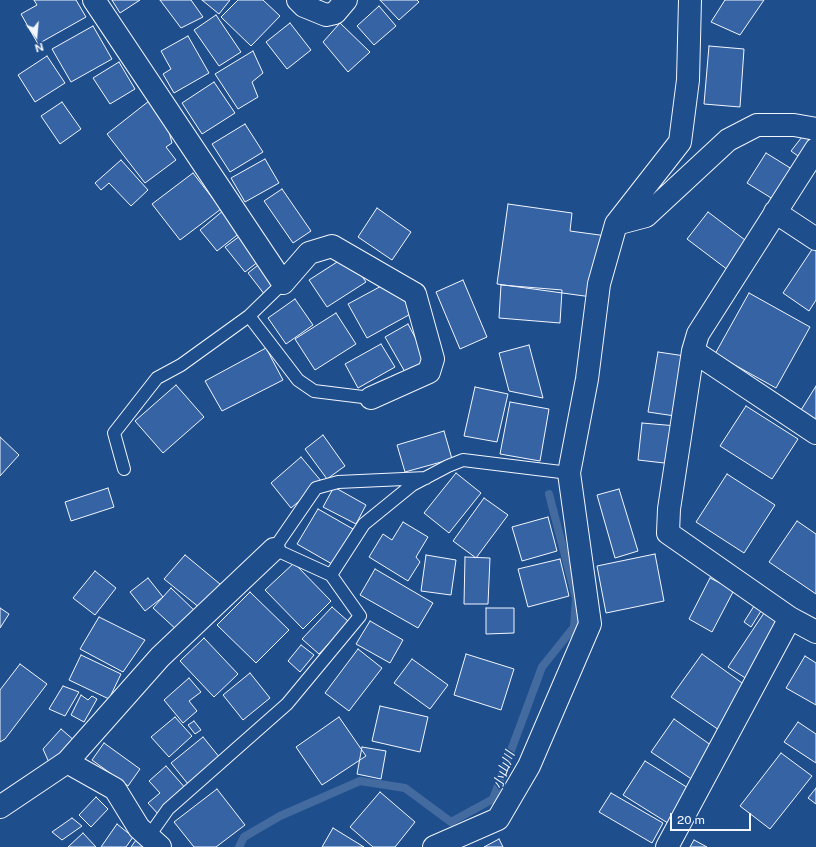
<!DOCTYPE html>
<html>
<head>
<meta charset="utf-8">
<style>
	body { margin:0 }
	#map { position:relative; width:816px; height:847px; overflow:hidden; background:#1f4e8c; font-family:"Public Sans",sans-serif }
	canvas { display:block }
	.north { position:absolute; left:16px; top:16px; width:40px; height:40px; -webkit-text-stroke:3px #1f4e8c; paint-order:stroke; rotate:164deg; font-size:11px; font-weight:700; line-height:16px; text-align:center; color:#f2f6ff }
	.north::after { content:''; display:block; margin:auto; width:14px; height:18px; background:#f2f6ff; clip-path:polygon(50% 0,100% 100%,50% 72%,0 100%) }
	.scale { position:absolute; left:670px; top:813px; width:81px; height:18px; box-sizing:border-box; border:2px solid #f2f6ff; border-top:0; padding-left:5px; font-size:12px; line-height:14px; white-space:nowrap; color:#f2f6ff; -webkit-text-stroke:3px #1f4e8c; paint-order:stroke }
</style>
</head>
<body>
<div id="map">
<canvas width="816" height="847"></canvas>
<div class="north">N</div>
<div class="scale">20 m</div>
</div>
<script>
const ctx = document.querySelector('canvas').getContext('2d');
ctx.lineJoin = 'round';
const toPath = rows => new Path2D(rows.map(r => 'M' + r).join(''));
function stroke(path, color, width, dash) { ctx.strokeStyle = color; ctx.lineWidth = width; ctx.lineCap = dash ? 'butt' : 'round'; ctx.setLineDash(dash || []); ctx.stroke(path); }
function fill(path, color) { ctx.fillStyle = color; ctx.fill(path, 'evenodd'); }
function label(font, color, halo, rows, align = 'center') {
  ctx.font = font + ' "Public Sans","Noto Sans JP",sans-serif'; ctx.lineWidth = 3; ctx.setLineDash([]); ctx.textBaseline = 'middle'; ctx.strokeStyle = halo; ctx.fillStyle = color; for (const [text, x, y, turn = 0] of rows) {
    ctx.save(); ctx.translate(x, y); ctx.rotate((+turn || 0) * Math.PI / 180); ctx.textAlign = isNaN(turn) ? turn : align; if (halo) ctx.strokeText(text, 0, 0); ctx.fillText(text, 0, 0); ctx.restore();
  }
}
stroke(toPath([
	[239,847,244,837,280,816,360,781,405,788,451,822,493,799,542,667,574,627,576,598,549,494]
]), '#446ba0', 8);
const building = toPath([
	[34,0,76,0,86,17,38,44,21,14,37,5,34,0],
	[112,0,140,0,120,13,112,0],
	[160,0,191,0,203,17,181,28,160,0],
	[202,0,230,0,219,14,202,0],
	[238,0,263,0,280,16,251,46,221,17,238,0],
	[380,0,417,0,419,2,399,20,380,0],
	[725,0,764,0,740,35,711,22,725,0],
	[379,6,396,26,374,45,357,26,379,6],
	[216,15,241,52,219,66,194,30,216,15],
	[290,23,311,50,287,69,266,42,290,23],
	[340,23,370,52,348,72,323,42,340,23],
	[93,26,112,59,71,82,52,49,93,26],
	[188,36,209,73,174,93,163,74,171,69,161,51,188,36],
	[709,46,744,49,740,107,704,104,709,46],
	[253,51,263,73,252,82,258,97,238,109,215,74,253,51],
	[47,56,65,83,35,102,18,75,47,56],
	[119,62,135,89,110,104,93,78,119,62],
	[214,82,235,113,202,134,182,103,214,82],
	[149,101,167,124,172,143,166,147,176,160,145,183,107,134,149,101],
	[62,102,81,129,60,144,41,116,62,102],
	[245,124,263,152,230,172,212,144,245,124],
	[805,133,816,142,816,169,791,151,805,133],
	[766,153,808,179,789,209,747,183,766,153],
	[265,159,279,183,245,202,231,178,265,159],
	[121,160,148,190,131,206,109,183,101,190,95,183,121,160],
	[193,173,221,209,180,240,152,204,193,173],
	[282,189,311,231,293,243,264,201,282,189],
	[508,204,572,213,570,231,607,236,599,298,497,284,508,204],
	[377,208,411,232,392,260,358,237,377,208],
	[224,210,241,232,217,251,200,230,224,210],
	[708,212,749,243,728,270,687,239,708,212],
	[244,233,263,258,245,272,225,247,244,233],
	[813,248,816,250,816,300,809,311,783,293,813,248],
	[348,255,366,282,327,307,309,280,348,255],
	[262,262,280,284,265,295,248,273,262,262],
	[398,277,416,311,367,338,348,304,398,277],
	[463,280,487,337,460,349,436,292,463,280],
	[501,285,562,290,560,323,499,318,501,285],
	[749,293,810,327,776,388,715,354,749,293],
	[295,299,313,325,286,344,268,318,295,299],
	[336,313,356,344,315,370,295,339,336,313],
	[408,324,427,360,405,372,385,337,408,324],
	[381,344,395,367,358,388,345,364,381,344],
	[529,345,543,398,509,391,499,353,529,345],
	[266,348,283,380,222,411,205,381,266,348],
	[658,352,685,356,675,416,648,412,658,352],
	[176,385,204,417,163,453,135,421,176,385],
	[816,386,816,420,801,410,816,386],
	[475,387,508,394,497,442,464,436,475,387],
	[510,402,549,409,540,461,500,454,510,402],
	[746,406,798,439,772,479,720,446,746,406],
	[642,423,677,426,673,464,638,460,642,423],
	[444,431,452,459,405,472,397,445,444,431],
	[323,435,345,466,327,479,305,449,323,435],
	[0,437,19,455,0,476,0,437],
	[301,457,322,482,291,508,271,483,301,457],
	[456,473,481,493,449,533,424,513,456,473],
	[727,474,775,505,744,553,696,522,727,474],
	[334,487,366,505,356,524,323,507,334,487],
	[108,488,114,507,71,521,65,502,108,488],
	[619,489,638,551,615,558,597,495,619,489],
	[484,498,508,515,476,558,453,541,484,498],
	[318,509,353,529,332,564,297,544,318,509],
	[548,517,557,551,522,561,512,527,548,517],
	[797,521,816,534,816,594,769,562,797,521],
	[403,522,428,537,416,557,420,562,408,581,369,557,383,534,392,540,403,522],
	[655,554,664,601,606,613,597,566,655,554],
	[185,555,220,584,200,608,164,579,185,555],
	[426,555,456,560,451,595,421,591,426,555],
	[465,557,490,558,488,604,464,604,465,557],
	[560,559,569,596,528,607,518,569,560,559],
	[294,563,331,601,303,629,265,590,294,563],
	[375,569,433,603,418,628,360,595,375,569],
	[95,571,116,588,95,615,73,598,95,571],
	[148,578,163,597,145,611,130,592,148,578],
	[710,578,734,590,712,632,689,619,710,578],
	[171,588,197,613,179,632,153,608,171,588],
	[250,592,289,630,256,663,217,625,250,592],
	[754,606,761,611,751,627,744,622,754,606],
	[332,607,349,622,319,654,302,639,332,607],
	[0,608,9,614,0,628,0,608],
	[486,608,514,608,514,633,486,634,486,608],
	[764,613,782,625,747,679,728,667,764,613],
	[99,617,145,640,123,672,80,649,99,617],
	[370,621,403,640,390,663,356,644,370,621],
	[204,638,238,674,214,697,180,661,204,638],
	[301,645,314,655,300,672,288,661,301,645],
	[358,649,382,668,349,711,325,693,358,649],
	[466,654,514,669,501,710,454,695,466,654],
	[702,654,749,688,719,730,671,697,702,654],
	[81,655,121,674,109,699,69,680,81,655],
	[805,656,816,663,816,705,786,688,805,656],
	[412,659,448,685,430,709,394,683,412,659],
	[20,664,47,684,5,739,0,742,0,690,20,664],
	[250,673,270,698,243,720,223,695,250,673],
	[189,678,201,692,189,701,197,711,183,723,164,700,189,678],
	[63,686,79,692,65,716,49,709,63,686],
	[81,695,88,700,92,696,97,699,84,722,71,715,81,695],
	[380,706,428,717,420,752,372,741,380,706],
	[175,717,192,736,169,757,151,737,175,717],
	[339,717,366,756,322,785,296,747,339,717],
	[674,719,715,748,693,780,651,752,674,719],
	[194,721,201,730,195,734,188,725,194,721],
	[798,722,816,734,816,763,784,742,798,722],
	[61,729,75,741,51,767,43,749,61,729],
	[203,737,220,758,188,784,171,763,203,737],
	[104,743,140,769,128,786,92,760,104,743],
	[362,747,386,751,381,779,357,774,362,747],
	[781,753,812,776,770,829,740,806,781,753],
	[645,761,693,791,671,825,623,795,645,761],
	[166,766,187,790,159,815,148,803,160,793,149,781,166,766],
	[816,788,816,804,808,798,816,788],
	[217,789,245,825,216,847,194,847,174,822,217,789],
	[380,792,415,822,395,847,373,847,350,827,380,792],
	[611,793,663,823,652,843,599,812,611,793],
	[96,797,108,809,91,827,79,815,96,797],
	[72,818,82,826,62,840,52,832,72,818],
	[117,824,133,837,126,847,101,847,117,824],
	[333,828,364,847,322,847,333,828],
	[83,833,96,847,68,847,83,833],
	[499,839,503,847,484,847,499,839],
	[136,840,144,847,131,847,136,840],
	[694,840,707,847,690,847,694,840]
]);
fill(building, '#3563a3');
stroke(building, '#f2f6ff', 1);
const service = toPath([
	[249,316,298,380,314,391,371,398],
	[124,469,114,433,157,378,181,365,249,316,283,283],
	[331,575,364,524,412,485,448,466,463,460,569,473],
	[149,836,168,809,287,704,360,616,331,575,274,549,316,488,338,482,426,478]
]);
const minor = toPath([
	[94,0,283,283,309,253,332,246,415,294,433,359,429,372,371,398],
	[298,0,304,6,326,15,335,13,346,0],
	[816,149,698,334,693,351,669,509,668,533,790,618,816,632],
	[775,212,816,239],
	[616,224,646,216,728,140,757,125,794,125,816,129],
	[693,351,816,433],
	[67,762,115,789,139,828,160,847],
	[0,807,67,762,160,657,274,549],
	[434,847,498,819,529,766,590,624,569,473,587,379,599,284,616,224,680,142,688,80,690,0],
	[667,847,790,618]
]);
stroke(service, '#f2f6ff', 14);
stroke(minor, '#f2f6ff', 24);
stroke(service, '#1f4e8c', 12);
stroke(minor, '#1f4e8c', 22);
label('italic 13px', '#f2f6ff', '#1f4e8c', [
	["小山川",504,770,-70]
]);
</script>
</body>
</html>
